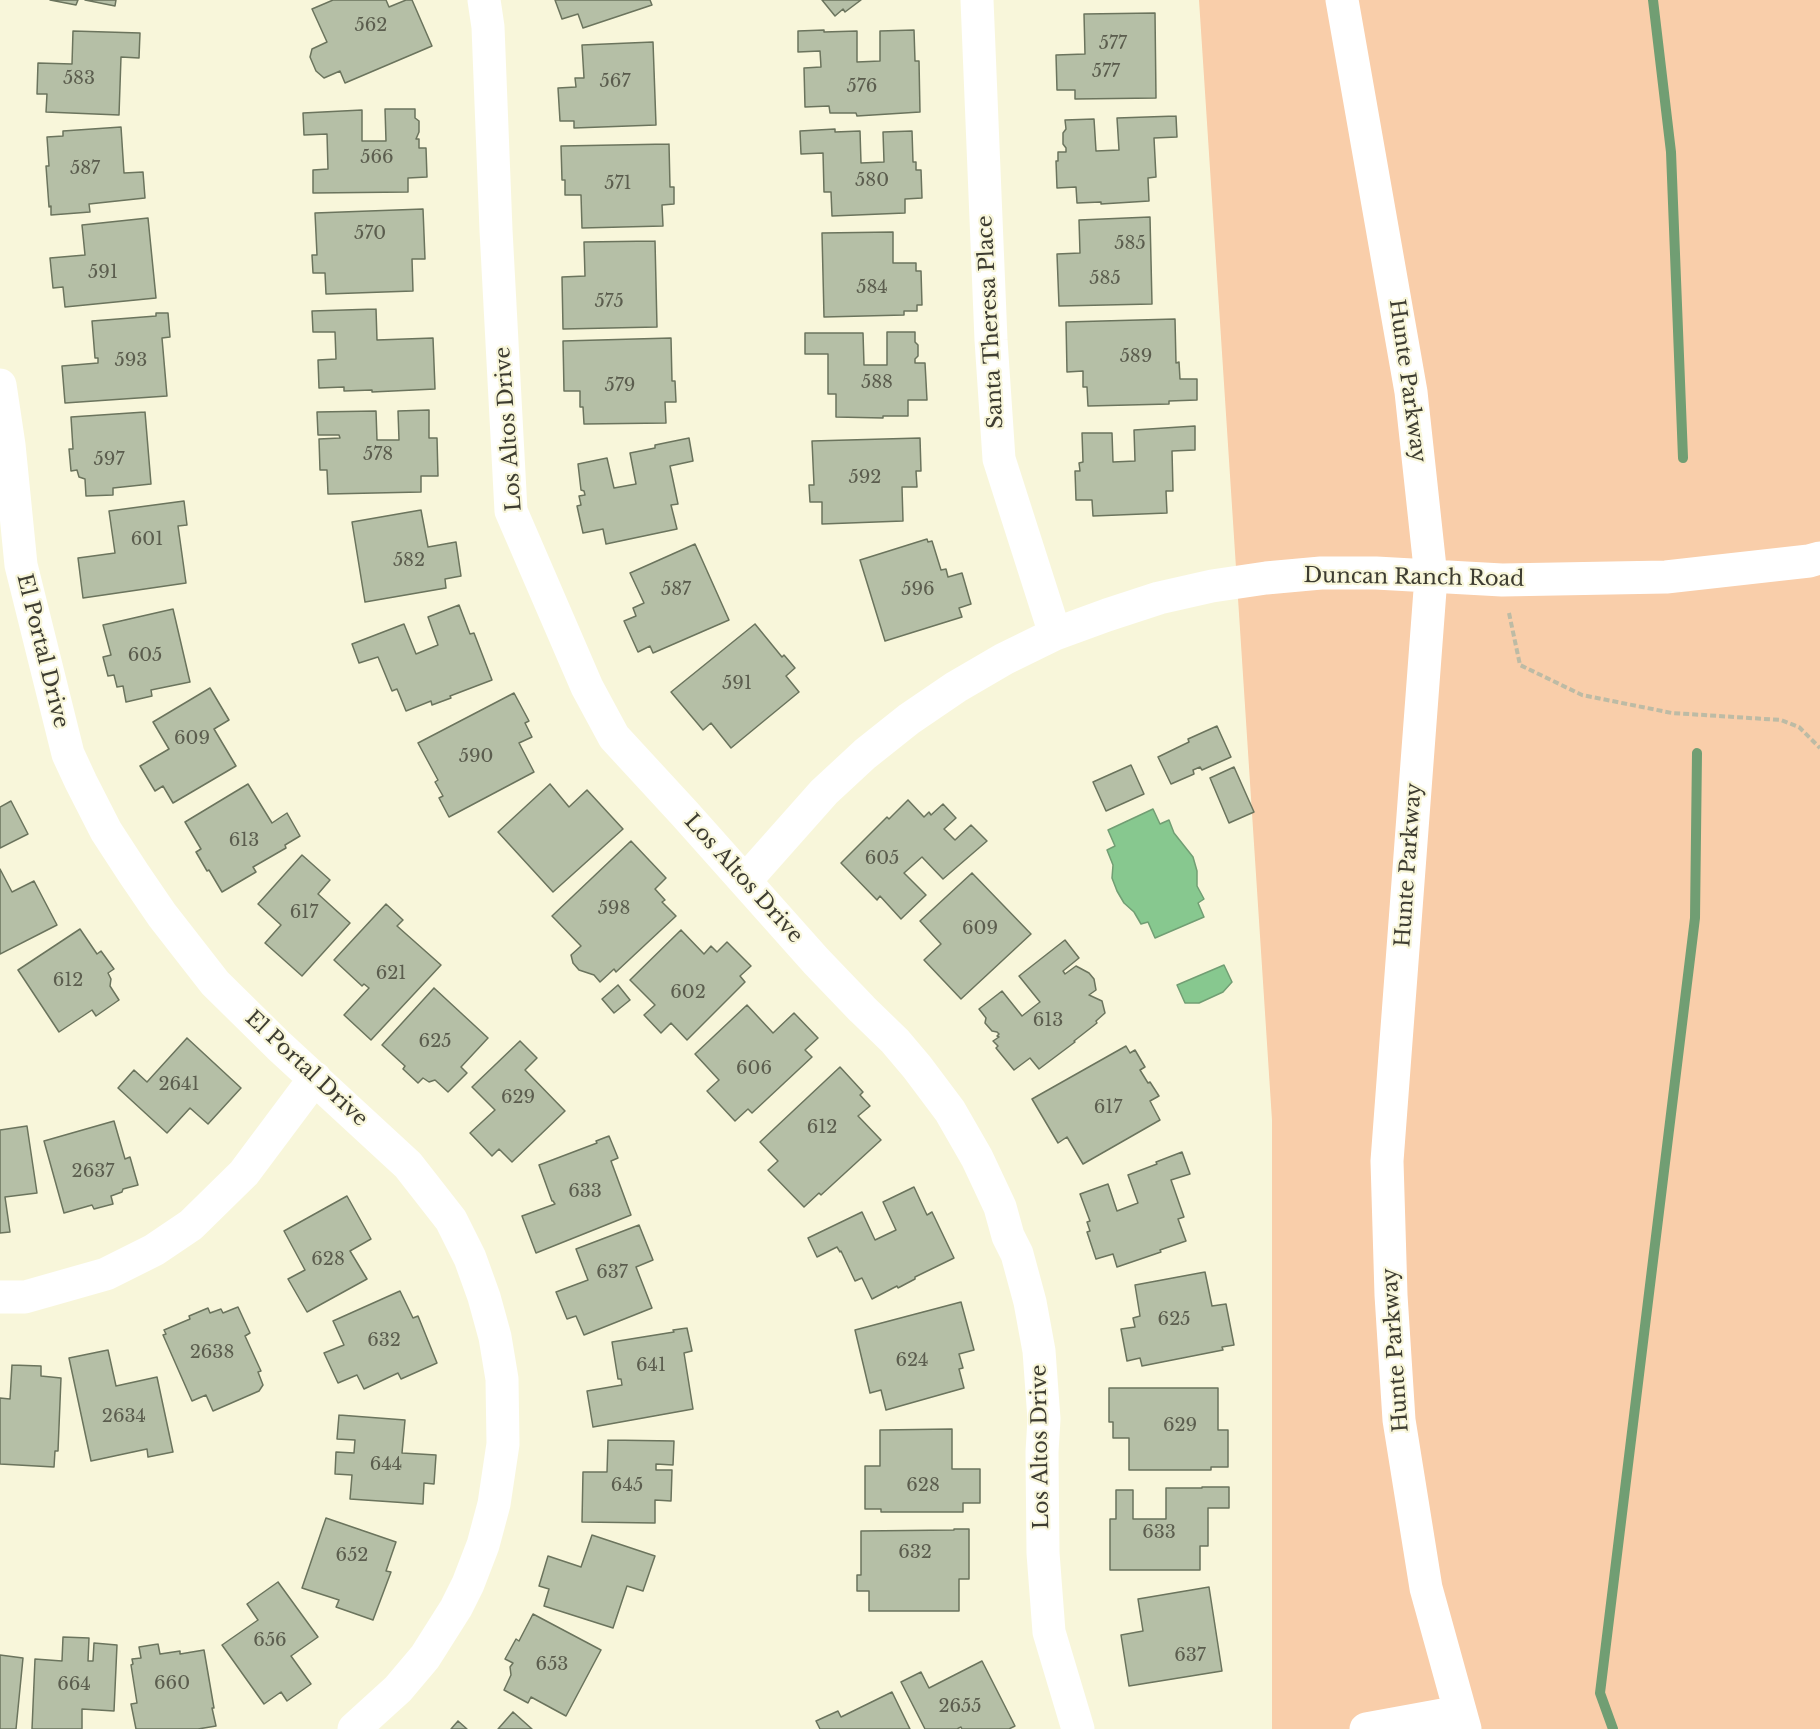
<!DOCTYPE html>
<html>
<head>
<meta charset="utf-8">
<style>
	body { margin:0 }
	canvas { display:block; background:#f8f6da }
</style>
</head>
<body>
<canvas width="1820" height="1729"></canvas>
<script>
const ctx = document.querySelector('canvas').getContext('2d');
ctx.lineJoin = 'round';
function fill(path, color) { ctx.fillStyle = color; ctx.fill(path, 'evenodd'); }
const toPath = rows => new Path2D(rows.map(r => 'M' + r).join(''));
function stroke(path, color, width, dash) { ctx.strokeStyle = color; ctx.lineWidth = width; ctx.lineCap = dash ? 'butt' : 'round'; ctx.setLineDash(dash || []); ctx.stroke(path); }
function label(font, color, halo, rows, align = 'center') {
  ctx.font = font + ' "Libre Baskerville",serif'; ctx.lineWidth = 4.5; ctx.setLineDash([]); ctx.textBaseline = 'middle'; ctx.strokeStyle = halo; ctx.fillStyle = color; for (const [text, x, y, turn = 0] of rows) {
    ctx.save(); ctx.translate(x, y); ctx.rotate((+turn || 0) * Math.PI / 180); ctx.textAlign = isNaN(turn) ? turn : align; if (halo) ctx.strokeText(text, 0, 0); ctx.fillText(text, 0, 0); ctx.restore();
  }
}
fill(toPath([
	[1199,0,1820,0,1820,1729,1272,1729,1272,1120]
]), '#f9ceaa');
const water = toPath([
	[1153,809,1160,824,1169,820,1174,833,1193,857,1197,871,1197,886,1204,899,1198,903,1204,917,1155,938,1148,922,1141,924,1134,912,1124,903,1117,891,1112,878,1113,865,1107,850,1115,846,1108,830,1153,809],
	[1224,965,1232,982,1223,992,1199,1003,1185,1003,1177,985,1224,965]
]);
fill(water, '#87c88f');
stroke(water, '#719e73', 1.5);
stroke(toPath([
	[1653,0,1671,152,1683,458],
	[1613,1729,1600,1693,1695,918,1697,753]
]), '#719e73', 10);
const building = toPath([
	[50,0,78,0,76,5,50,0],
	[85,0,116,0,115,6,85,0],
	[333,0,386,0,389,7,406,0,412,0,432,46,345,83,340,71,324,78,316,71,310,57,312,49,327,42,312,9,333,0],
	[555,0,650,0,652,5,583,28,578,14,562,19,555,0],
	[822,0,861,0,845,12,843,9,835,16,822,0],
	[1155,13,1156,98,1075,99,1075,90,1057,90,1056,55,1085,54,1084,14,1155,13],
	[824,30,824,32,857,31,857,62,880,61,880,31,914,30,915,61,919,61,920,112,857,116,856,113,830,113,829,106,805,107,804,68,821,67,820,51,798,52,798,31,824,30],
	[73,31,140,33,139,58,121,57,119,115,46,112,47,94,37,94,38,63,72,64,73,31],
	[653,42,656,125,574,128,574,121,560,121,558,88,576,87,575,78,584,78,582,45,653,42],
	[385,109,415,109,415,118,419,121,419,132,416,139,419,139,419,148,426,148,427,177,408,178,408,192,313,193,313,170,328,169,327,134,304,135,303,113,362,110,362,141,386,141,385,109],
	[1176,116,1177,137,1154,138,1156,177,1148,178,1149,201,1101,204,1101,202,1077,203,1076,187,1057,188,1056,161,1058,161,1058,152,1066,152,1066,148,1063,144,1063,133,1066,129,1065,120,1094,119,1096,151,1119,150,1117,118,1176,116],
	[121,127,124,173,143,172,145,198,89,204,90,212,51,215,51,206,49,207,46,166,49,166,47,137,63,136,63,131,121,127],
	[835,129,835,132,860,131,861,163,884,162,883,132,912,131,913,162,916,162,916,170,921,170,922,198,905,199,905,213,832,216,831,192,824,192,823,153,801,154,800,131,835,129],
	[669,144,670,187,674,187,674,204,662,205,663,226,582,228,581,195,565,195,565,180,562,180,561,146,669,144],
	[423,209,425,259,412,259,413,291,326,294,325,273,313,273,312,255,317,255,315,213,423,209],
	[1150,217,1152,304,1059,306,1057,254,1080,253,1079,220,1150,217],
	[148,218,156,298,65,307,63,287,53,288,50,258,85,255,82,225,148,218],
	[893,232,893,263,916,263,916,271,921,271,922,305,917,305,917,311,904,311,904,315,824,317,822,233,893,232],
	[655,241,657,327,563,329,562,277,585,276,584,242,655,241],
	[376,309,377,340,433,338,435,389,372,392,372,390,344,391,344,387,319,388,318,360,336,359,335,332,313,332,312,311,376,309],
	[156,313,168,313,170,337,162,338,167,396,65,403,62,366,98,363,98,358,95,358,92,321,156,316,156,313],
	[1175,319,1176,363,1179,362,1180,379,1197,379,1197,400,1169,401,1169,404,1088,406,1087,387,1083,387,1083,371,1067,372,1066,322,1175,319],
	[887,332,915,332,915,342,918,345,918,356,915,359,915,363,925,363,927,400,908,400,908,416,883,416,883,418,836,417,836,394,828,394,828,354,805,354,805,333,863,333,864,365,887,365,887,332],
	[671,338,672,381,675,381,676,402,665,402,666,423,584,424,583,407,580,407,580,391,564,391,563,341,671,338],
	[429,410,429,438,437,438,438,476,421,476,421,492,328,494,327,470,320,470,319,439,340,438,339,435,318,435,317,412,376,411,377,440,399,440,398,411,429,410],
	[145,412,151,484,113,488,113,495,86,496,85,479,79,477,77,470,71,471,69,449,73,449,71,417,145,412],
	[1195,426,1195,450,1172,451,1173,491,1166,491,1167,513,1093,516,1092,500,1076,500,1075,471,1080,471,1079,463,1083,462,1082,433,1112,433,1113,462,1135,461,1134,430,1195,426],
	[689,438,693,461,670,466,678,504,671,505,677,529,606,544,603,529,583,533,577,506,581,505,579,496,585,495,584,491,581,490,578,464,607,458,614,488,636,484,630,453,655,448,655,445,689,438],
	[920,438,921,471,916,471,917,487,902,487,903,521,822,524,822,502,810,502,809,485,814,485,812,441,920,438],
	[184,501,187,525,178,526,186,583,83,598,78,558,115,553,109,511,184,501],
	[421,510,428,547,456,542,461,576,445,579,446,588,365,602,352,522,421,510],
	[927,539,928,542,932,541,941,570,946,569,948,577,962,573,971,604,959,608,962,617,885,641,860,560,927,539],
	[695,544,729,620,653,653,650,646,638,652,624,621,636,616,633,608,644,603,630,573,695,544],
	[459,605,470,634,474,633,492,680,450,696,451,698,432,705,431,701,406,711,397,689,392,691,378,657,359,663,352,644,404,624,416,654,438,645,428,617,459,605],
	[173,609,190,682,151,690,152,696,126,702,123,686,117,687,114,675,108,676,103,657,111,655,103,625,173,609],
	[755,624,782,657,784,655,795,668,786,676,799,692,731,748,711,723,703,730,671,692,755,624],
	[210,688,229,720,214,729,236,766,173,803,163,786,155,791,140,766,169,749,153,722,210,688],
	[514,693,529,721,525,723,532,737,519,743,534,772,449,817,439,798,443,796,435,782,438,780,418,743,514,693],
	[1217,726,1231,757,1202,770,1200,767,1193,770,1194,774,1171,784,1158,757,1189,742,1188,739,1217,726],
	[1131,765,1144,794,1106,811,1093,782,1131,765],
	[1234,767,1254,812,1229,823,1210,778,1234,767],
	[248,784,272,823,287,813,300,836,285,845,286,848,253,867,256,872,222,892,209,870,207,871,196,852,201,849,185,822,248,784],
	[550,784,569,807,587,790,623,829,553,892,498,832,550,784],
	[908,800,924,817,929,812,931,815,943,804,956,818,944,829,955,840,971,825,987,841,943,879,922,857,904,873,926,895,901,919,880,896,877,900,841,863,887,817,889,819,908,800],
	[11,801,28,834,0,848,0,807,11,801],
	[631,841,666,878,655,889,665,900,662,902,676,916,616,972,614,969,600,982,594,975,579,970,573,963,571,955,581,946,552,916,631,841],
	[302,855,330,880,318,894,350,923,302,976,265,943,281,925,258,904,302,855],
	[0,869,12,892,34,881,57,925,0,954,0,869],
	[972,873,1031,934,961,999,924,960,941,944,920,921,972,873],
	[386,904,403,920,397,926,441,965,371,1040,344,1015,369,988,364,984,362,986,334,960,386,904],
	[80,929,97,954,101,951,114,969,108,973,111,979,110,986,119,1000,96,1016,92,1010,59,1032,18,970,80,929],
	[681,930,704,954,711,946,717,952,727,942,751,966,740,976,745,982,687,1040,671,1023,661,1033,644,1015,655,1005,630,980,681,930],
	[1065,940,1079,958,1063,971,1065,974,1076,966,1089,973,1094,979,1096,990,1089,995,1102,1001,1105,1013,1096,1021,1097,1023,1074,1041,1075,1042,1039,1069,1030,1058,1014,1070,996,1048,998,1046,993,1041,999,1037,997,1036,999,1034,997,1032,992,1031,985,1023,986,1018,979,1009,1002,991,1022,1016,1040,1002,1019,976,1065,940],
	[618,985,630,1000,614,1013,602,999,618,985],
	[434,988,488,1038,461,1067,467,1073,448,1092,435,1080,429,1082,423,1078,418,1083,403,1069,405,1066,382,1045,434,988],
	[747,1005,773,1033,794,1013,818,1038,805,1050,812,1057,752,1113,748,1109,735,1121,707,1091,719,1080,695,1054,747,1005],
	[187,1038,241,1088,208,1124,190,1108,167,1133,118,1088,134,1070,147,1082,187,1038],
	[520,1041,537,1058,525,1070,565,1111,512,1162,499,1149,492,1156,470,1133,495,1110,472,1087,520,1041],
	[1126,1046,1130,1053,1135,1050,1145,1067,1140,1070,1148,1083,1150,1082,1159,1096,1150,1101,1160,1120,1083,1164,1067,1137,1058,1143,1032,1099,1126,1046],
	[840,1067,863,1092,860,1095,870,1106,858,1116,881,1140,821,1195,819,1193,804,1207,768,1170,778,1161,760,1142,840,1067],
	[114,1121,125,1159,130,1157,138,1185,123,1189,122,1192,111,1196,113,1204,94,1209,92,1205,64,1213,44,1141,114,1121],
	[27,1126,37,1193,5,1197,10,1232,0,1233,0,1130,27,1126],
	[609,1136,618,1158,611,1161,631,1215,536,1253,522,1216,555,1204,553,1201,552,1201,539,1165,597,1143,596,1141,609,1136],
	[1182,1152,1190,1174,1171,1180,1184,1217,1178,1219,1186,1241,1160,1250,1161,1252,1117,1267,1113,1254,1096,1259,1087,1232,1090,1231,1087,1222,1090,1221,1080,1194,1108,1184,1117,1211,1138,1203,1128,1175,1157,1164,1156,1162,1182,1152],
	[914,1187,927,1215,932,1212,954,1258,915,1277,915,1279,898,1288,897,1286,872,1299,862,1278,855,1281,841,1251,840,1252,837,1247,817,1257,808,1238,862,1212,875,1240,896,1230,883,1202,914,1187],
	[347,1196,371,1239,350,1251,367,1279,307,1312,288,1279,305,1270,284,1231,347,1196],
	[639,1225,653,1260,636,1267,652,1308,584,1335,576,1316,567,1319,556,1292,588,1280,576,1249,639,1225],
	[1205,1272,1212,1306,1226,1304,1234,1345,1222,1347,1223,1350,1142,1366,1140,1358,1127,1361,1121,1329,1135,1327,1133,1318,1140,1316,1135,1285,1205,1272],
	[400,1291,413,1318,418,1316,437,1363,401,1379,398,1373,364,1389,357,1375,338,1383,324,1353,344,1345,333,1321,400,1291],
	[961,1302,974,1350,959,1354,963,1368,959,1369,964,1388,886,1410,881,1390,870,1393,855,1330,961,1302],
	[238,1307,250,1333,245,1336,261,1371,258,1372,263,1385,259,1391,213,1411,206,1395,192,1401,163,1335,166,1334,164,1330,190,1319,189,1316,208,1308,210,1313,221,1309,223,1313,238,1307],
	[687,1328,692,1351,684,1353,693,1409,593,1427,587,1391,622,1385,621,1379,618,1379,612,1342,674,1332,673,1330,687,1328],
	[108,1350,116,1386,157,1377,173,1452,148,1457,147,1449,91,1461,69,1358,108,1350],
	[12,1365,41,1366,41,1376,61,1378,58,1451,55,1451,54,1467,0,1464,0,1398,10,1399,12,1365],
	[1109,1388,1218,1388,1218,1430,1228,1430,1228,1467,1211,1467,1211,1470,1129,1470,1129,1438,1113,1438,1113,1422,1109,1422,1109,1388],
	[339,1415,405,1420,402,1453,436,1455,434,1484,424,1483,423,1504,350,1499,352,1475,335,1474,336,1452,354,1453,355,1440,337,1439,339,1415],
	[952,1429,952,1469,980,1469,980,1503,963,1503,963,1512,881,1512,881,1509,865,1509,865,1466,880,1466,880,1430,952,1429],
	[608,1440,674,1441,673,1465,656,1464,656,1470,672,1470,671,1501,655,1500,655,1523,582,1522,583,1472,607,1472,608,1440],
	[1202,1487,1229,1487,1229,1508,1208,1508,1208,1546,1200,1546,1200,1570,1110,1570,1110,1519,1116,1519,1116,1490,1133,1490,1133,1519,1166,1519,1166,1488,1202,1488,1202,1487],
	[326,1518,396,1542,386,1571,391,1572,373,1620,336,1607,339,1600,302,1588,326,1518],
	[954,1529,969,1529,969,1579,959,1579,959,1611,869,1611,869,1591,857,1591,857,1575,861,1575,861,1531,954,1530,954,1529],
	[592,1535,655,1556,643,1591,627,1586,613,1628,544,1606,549,1589,539,1586,548,1556,581,1567,592,1535],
	[278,1582,318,1637,291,1656,311,1684,287,1701,281,1692,264,1704,222,1645,258,1620,247,1604,278,1582],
	[1209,1587,1222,1671,1129,1686,1121,1635,1143,1631,1138,1599,1209,1587],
	[533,1614,601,1650,566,1716,531,1697,528,1703,504,1690,511,1675,510,1667,513,1663,505,1659,516,1639,519,1641,533,1614],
	[63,1637,89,1638,88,1661,93,1661,94,1643,117,1645,114,1711,82,1709,82,1729,32,1729,35,1659,62,1661,63,1637],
	[158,1644,160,1654,180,1651,180,1654,204,1650,214,1708,212,1708,216,1726,198,1729,136,1729,131,1704,137,1703,131,1665,133,1664,132,1659,141,1658,139,1647,158,1644],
	[0,1655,23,1658,16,1729,0,1729,0,1655],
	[982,1661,1015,1726,1009,1729,962,1729,961,1727,957,1729,925,1729,901,1682,921,1672,929,1688,982,1661],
	[892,1692,910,1729,820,1729,816,1721,838,1711,841,1717,892,1692],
	[513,1712,532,1729,498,1729,513,1712],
	[458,1721,467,1729,451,1729,458,1721]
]);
fill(building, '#b5bfa6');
stroke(building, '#6b745d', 1.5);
stroke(toPath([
	[1509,613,1520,665,1582,695,1672,713,1781,720,1799,727,1820,748]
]), '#bdbba5', 4, [6, 3]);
stroke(toPath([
	[484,0,488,27,496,230,511,511,587,687,614,737,685,814,816,961,862,1009,895,1041,917,1067,950,1111,977,1158,1000,1207,1008,1236,1017,1254,1030,1302,1039,1351,1044,1419,1042,1452,1043,1553,1049,1632,1078,1729],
	[977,0,991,340,999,459,1055,634],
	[1342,0,1411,392,1431,577,1387,1161,1391,1295,1399,1420,1426,1588,1465,1729],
	[0,385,9,445,21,565,68,754,81,782,106,831,134,874,162,915,215,983,279,1046,408,1165,451,1220,470,1258,484,1297,495,1337,502,1379,503,1444,494,1504,483,1545,468,1584,456,1608,425,1657,398,1689,354,1729],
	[745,881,824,792,865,754,909,719,956,687,1004,659,1055,634,1107,615,1159,598,1212,586,1266,578,1321,573,1376,573,1502,580,1666,577,1809,561,1820,558],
	[0,1297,25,1297,106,1274,154,1250,191,1225,244,1173,315,1078],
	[1366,1729,1459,1712]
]), '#fff', 33);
label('18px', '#5b5d4e', null, [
	["562",371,26],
	["577",1113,44],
	["577",1106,72],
	["583",79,79],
	["567",615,82],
	["576",862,87],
	["566",377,158],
	["587",85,169],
	["580",872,181],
	["571",618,184],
	["570",370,234],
	["585",1130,244],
	["591",103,273],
	["585",1105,279],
	["584",872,288],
	["575",609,302],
	["589",1136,357],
	["593",131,361],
	["588",877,383],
	["579",620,386],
	["578",378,455],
	["597",109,460],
	["592",865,478],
	["601",147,540],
	["582",409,561],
	["587",676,590],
	["596",918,590],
	["605",145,656],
	["591",737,684],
	["609",192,739],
	["590",476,757],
	["613",244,841],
	["605",882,859],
	["598",614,909],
	["617",304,913],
	["609",980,929],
	["621",391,974],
	["612",68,981],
	["602",688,993],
	["613",1048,1021],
	["625",435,1042],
	["606",754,1069],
	["2641",179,1085],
	["629",518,1098],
	["617",1108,1108],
	["612",822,1128],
	["2637",93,1172],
	["633",585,1192],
	["628",328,1260],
	["637",612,1273],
	["625",1174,1320],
	["632",384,1341],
	["2638",212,1353],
	["624",912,1361],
	["641",651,1366],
	["2634",124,1417],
	["629",1180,1426],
	["644",386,1465],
	["645",627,1486],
	["628",923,1486],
	["633",1159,1533],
	["632",915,1553],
	["652",352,1556],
	["656",270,1641],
	["637",1190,1656],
	["653",552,1665],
	["660",172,1684],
	["664",74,1685],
	["2655",960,1707]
]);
label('21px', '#3d3c31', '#f8f6da', [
	["Santa Theresa Place",991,322,-93],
	["Hunte Parkway",1407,381,82],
	["Los Altos Drive",509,429,-94],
	["Duncan Ranch Road",1414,578,1],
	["El Portal Drive",42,651,76],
	["Hunte Parkway",1409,865,-86],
	["Los Altos Drive",743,879,48],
	["El Portal Drive",306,1069,43],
	["Hunte Parkway",1396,1350,-94],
	["Los Altos Drive",1041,1447,-91]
]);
</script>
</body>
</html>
